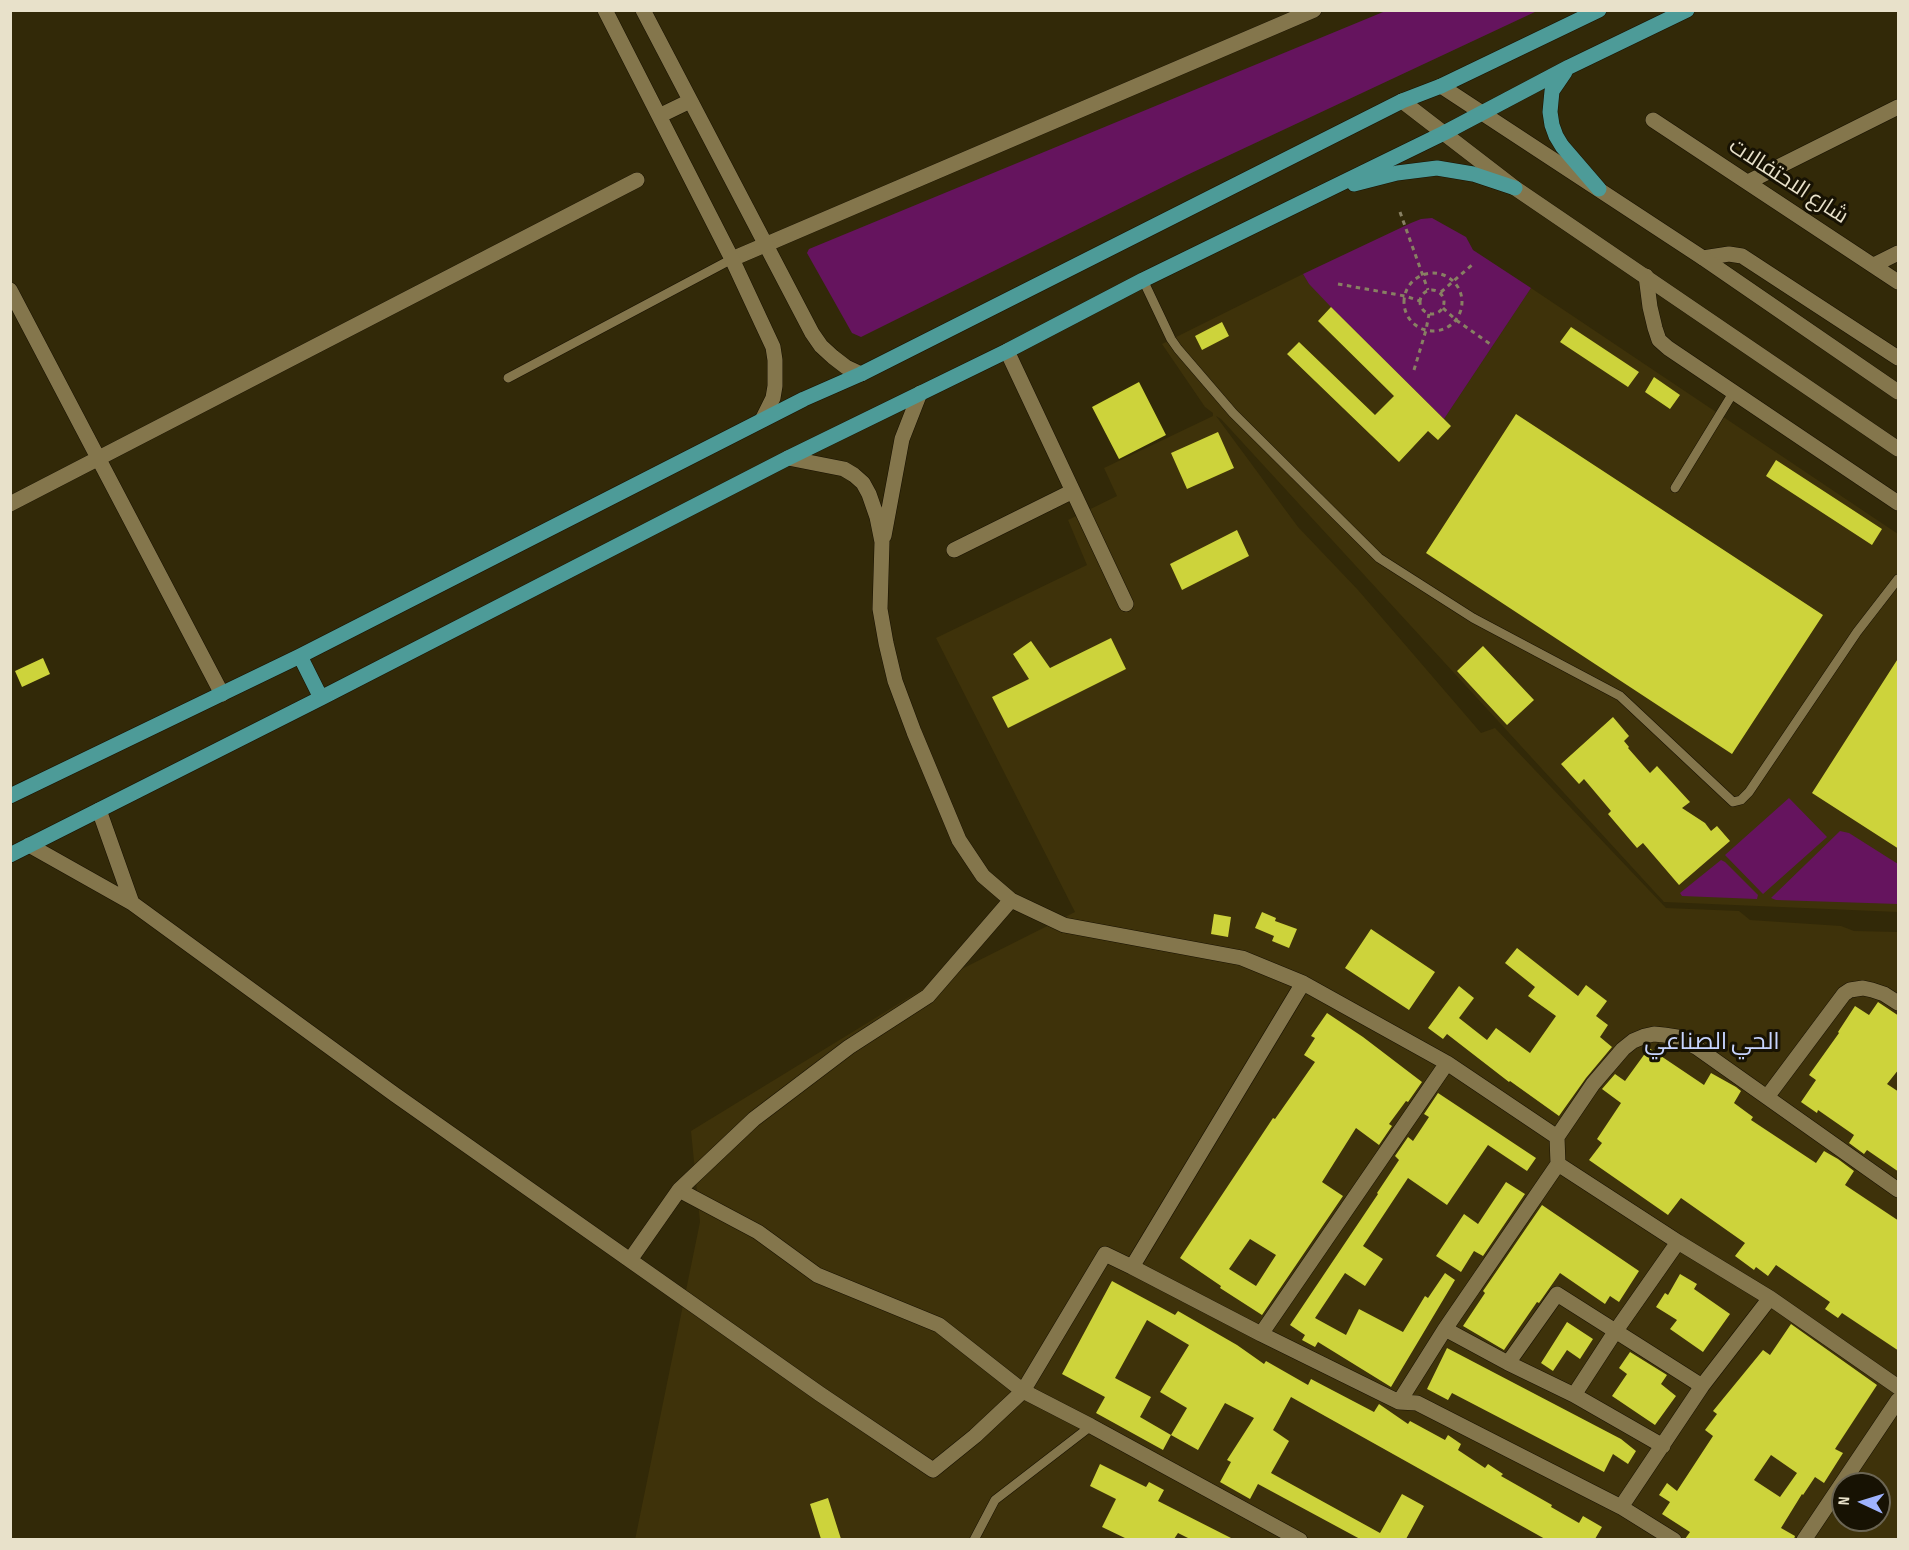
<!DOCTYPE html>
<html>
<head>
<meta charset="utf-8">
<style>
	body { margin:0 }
	#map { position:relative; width:1909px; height:1550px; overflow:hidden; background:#322908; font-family:"Sofia Sans Condensed",sans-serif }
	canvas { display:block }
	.frame { position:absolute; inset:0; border:12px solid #e8e1ca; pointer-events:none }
	.north { position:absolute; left:1831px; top:1472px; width:60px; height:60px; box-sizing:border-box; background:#171203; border:2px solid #6b6553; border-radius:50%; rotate:274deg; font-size:16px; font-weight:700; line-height:24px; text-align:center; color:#e8e1ca }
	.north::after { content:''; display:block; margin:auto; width:21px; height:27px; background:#9fb3fd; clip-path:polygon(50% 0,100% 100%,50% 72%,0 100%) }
</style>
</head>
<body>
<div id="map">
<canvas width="1909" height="1550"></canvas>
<div class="frame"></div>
<div class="north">N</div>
</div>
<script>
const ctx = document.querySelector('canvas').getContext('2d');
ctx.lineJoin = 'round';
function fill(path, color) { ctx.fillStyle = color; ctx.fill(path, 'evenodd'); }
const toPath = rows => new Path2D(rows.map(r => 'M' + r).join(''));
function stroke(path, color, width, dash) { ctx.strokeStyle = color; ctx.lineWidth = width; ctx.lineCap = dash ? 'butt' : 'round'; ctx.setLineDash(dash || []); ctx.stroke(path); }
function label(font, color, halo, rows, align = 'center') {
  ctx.font = font + ' "Sofia Sans Condensed",Cairo,sans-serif'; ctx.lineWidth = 6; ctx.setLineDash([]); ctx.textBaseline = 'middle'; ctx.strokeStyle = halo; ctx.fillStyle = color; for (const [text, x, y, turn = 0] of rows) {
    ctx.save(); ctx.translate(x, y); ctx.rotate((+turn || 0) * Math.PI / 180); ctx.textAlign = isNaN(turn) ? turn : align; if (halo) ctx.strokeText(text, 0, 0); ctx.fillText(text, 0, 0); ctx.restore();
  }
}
fill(toPath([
	[1303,274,1309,284,1444,419,1531,288,1898,534,1898,912,1664,902,1433,650,1221,419,1216,416,1298,527,1358,590,1481,733,1495,728,1666,908,1739,911,1750,920,1841,926,1854,931,1898,932,1898,1539,635,1540,700,1222,691,1131,926,987,1075,912,936,638,1087,565,1068,520,1117,496,1104,468,1213,416,1213,413,1205,407,1162,344],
	[1843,1484,1879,1484,1879,1520,1843,1520]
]), '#3e320a');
fill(toPath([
	[1388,10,1537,11,1187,175,861,337,852,333,807,253,809,249],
	[1432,218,1466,237,1473,250,1531,288,1444,419,1331,307,1309,284,1303,274,1411,223,1421,219],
	[1789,798,1827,837,1763,894,1725,855],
	[1840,831,1849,833,1898,864,1898,904,1776,900,1771,898],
	[1721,860,1725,862,1758,895,1757,899,1682,896,1680,893]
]), '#65145e');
fill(toPath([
	[1331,307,1451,426,1438,440,1428,431,1399,462,1287,354,1299,342,1375,415,1394,396,1318,321],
	[1222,322,1229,336,1202,350,1195,336],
	[1571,327,1639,372,1628,387,1560,342],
	[1654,377,1680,395,1670,409,1645,392],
	[1139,382,1166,435,1119,459,1092,407],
	[1516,414,1823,615,1732,754,1426,553],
	[1218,432,1234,468,1187,489,1171,453],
	[1776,460,1882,529,1872,545,1766,476],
	[1237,530,1249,556,1182,590,1170,564],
	[1111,638,1126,669,1008,728,992,697,1029,679,1013,654,1031,641,1050,668],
	[1483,646,1534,700,1507,725,1457,671],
	[1899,657,1899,849,1812,793],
	[43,658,50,674,22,687,15,671],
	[1613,717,1629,736,1624,741,1629,747,1628,748,1650,773,1657,766,1690,802,1682,808,1705,823,1711,831,1717,826,1730,841,1679,885,1643,843,1637,848,1608,814,1611,811,1584,779,1579,784,1561,764],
	[1262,912,1276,918,1275,921,1297,929,1289,948,1272,941,1274,936,1255,928],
	[1214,914,1231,917,1228,937,1211,934],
	[1371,929,1435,972,1409,1010,1345,968],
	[1517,948,1578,996,1586,985,1607,1001,1596,1016,1608,1025,1600,1037,1612,1047,1586,1078,1559,1116,1510,1081,1509,1082,1447,1034,1443,1039,1428,1028,1459,986,1474,998,1459,1018,1487,1040,1496,1028,1530,1053,1556,1016,1528,996,1535,987,1505,963],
	[1878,1002,1899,1016,1899,1069,1887,1084,1899,1092,1899,1172,1867,1150,1864,1154,1849,1143,1854,1135,1818,1110,1817,1113,1801,1102,1816,1080,1809,1075,1839,1033,1838,1032,1855,1006,1869,1015],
	[1327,1013,1363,1037,1422,1082,1408,1102,1406,1101,1389,1124,1392,1126,1379,1145,1356,1128,1322,1182,1343,1196,1262,1315,1220,1288,1221,1286,1180,1258,1273,1118,1275,1119,1315,1062,1304,1055,1315,1038,1311,1036],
	[1250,1239,1276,1255,1256,1286,1229,1269],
	[1649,1048,1704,1085,1711,1073,1736,1087,1741,1091,1734,1103,1753,1117,1751,1120,1816,1163,1824,1151,1838,1159,1854,1171,1845,1185,1899,1221,1899,1351,1842,1313,1838,1318,1825,1309,1830,1302,1776,1265,1768,1276,1756,1267,1754,1270,1735,1256,1745,1243,1681,1198,1668,1215,1589,1160,1602,1143,1597,1139,1621,1103,1602,1089,1615,1074,1625,1081],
	[1438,1093,1536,1158,1527,1171,1488,1145,1447,1205,1408,1178,1363,1246,1383,1259,1365,1286,1345,1273,1315,1318,1346,1335,1359,1309,1403,1332,1425,1296,1428,1298,1445,1273,1455,1280,1391,1387,1318,1342,1315,1347,1302,1340,1305,1335,1290,1325,1378,1194,1377,1193,1399,1160,1395,1156,1408,1137,1413,1141,1429,1117,1424,1114],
	[1506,1182,1525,1194,1483,1256,1474,1251,1461,1272,1436,1256,1464,1214,1478,1224],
	[1542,1205,1639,1271,1619,1302,1610,1296,1605,1304,1560,1273,1539,1303,1537,1302,1504,1350,1463,1326,1485,1293,1483,1291],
	[1680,1274,1697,1284,1694,1289,1730,1314,1703,1352,1670,1329,1677,1320,1656,1307,1665,1293,1668,1295],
	[1112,1281,1175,1315,1178,1311,1237,1345,1264,1364,1266,1361,1308,1385,1311,1379,1374,1412,1379,1404,1408,1424,1410,1421,1445,1440,1448,1435,1461,1444,1458,1450,1485,1468,1488,1464,1503,1474,1501,1476,1552,1505,1551,1507,1579,1523,1583,1516,1602,1527,1595,1539,1545,1539,1291,1397,1273,1430,1289,1441,1271,1473,1380,1533,1402,1494,1424,1506,1406,1539,1360,1539,1258,1484,1250,1499,1220,1482,1231,1462,1227,1460,1254,1418,1225,1403,1198,1450,1171,1435,1163,1450,1096,1413,1105,1397,1062,1374],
	[1147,1320,1189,1345,1160,1392,1187,1408,1171,1435,1140,1417,1151,1397,1115,1378],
	[1567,1322,1593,1339,1580,1359,1567,1350,1553,1371,1541,1363],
	[1791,1324,1877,1385,1835,1449,1843,1453,1824,1483,1815,1477,1803,1495,1802,1494,1781,1528,1795,1536,1794,1539,1685,1539,1690,1532,1662,1514,1670,1502,1659,1495,1667,1483,1677,1491,1713,1436,1705,1430,1717,1414,1713,1411,1763,1350,1770,1355],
	[1771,1455,1797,1473,1780,1497,1754,1480],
	[1447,1348,1621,1439,1636,1451,1628,1464,1613,1454,1604,1472,1452,1393,1448,1400,1427,1389],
	[1630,1352,1667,1375,1661,1384,1676,1396,1655,1425,1612,1396,1627,1374,1619,1368],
	[1100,1464,1146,1487,1149,1482,1164,1490,1158,1501,1233,1539,1190,1539,1178,1533,1174,1539,1127,1539,1102,1527,1116,1499,1090,1486],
	[828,1498,841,1539,821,1539,810,1504]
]), '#cdd33b');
const lane = toPath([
	[1143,280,1171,339,1178,349,1233,413,1379,558,1473,618,1620,696,1733,802,1741,800,1749,792,1857,632,1898,579],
	[508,378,732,259],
	[1675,488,1733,393],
	[974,1540,995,1500,1091,1426]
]);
const street = toPath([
	[1653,120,1898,282],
	[1748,182,1898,107],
	[1703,258,1729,254,1742,256,1898,358],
	[732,259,1314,10],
	[1874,265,1898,253],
	[1646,276,1650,307,1655,328,1659,340,1668,348,1898,503],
	[10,290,222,694],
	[1007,351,1126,604],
	[788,458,844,469,854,475,863,483,869,494,877,517,882,542,880,609,886,643,895,681,914,732,959,840,983,876,1011,900,1064,925,1242,958,1303,983,1447,1063,1557,1137,1558,1164,1678,1242,1770,1298,1898,1387],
	[10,504,637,180],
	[884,536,902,439,920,393],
	[954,550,1073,491],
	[99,810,132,903],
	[29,845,132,903,394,1094,820,1394,933,1470,975,1436,1023,1391,1105,1254,1132,1267,1303,983],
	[1447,1063,1261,1334,1399,1402,1417,1403,1621,1507,1674,1540],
	[1767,1097,1844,994,1850,990,1863,988,1872,990,1884,994,1898,1003],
	[1557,1137,1593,1084,1623,1049,1633,1041,1645,1036,1654,1034,1664,1035,1677,1037,1696,1047,1898,1190],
	[679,1190,754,1119,849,1047,928,996,1011,900],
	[630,1260,679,1190,758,1232,817,1275,939,1325,1023,1391,1091,1426,1300,1540],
	[1132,1267,1261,1334],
	[1445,1329,1508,1363,1574,1395,1663,1446],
	[1508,1363,1557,1294,1702,1386],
	[1574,1395,1615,1332,1678,1242],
	[1399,1402,1445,1329,1558,1164],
	[1621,1507,1702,1386,1770,1298],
	[1804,1540,1898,1400]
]);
const secondary = toPath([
	[605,10,732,259,773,347,775,360,775,386,773,398,762,420],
	[643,10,812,333,821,346,833,357,846,367,861,374],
	[1441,86,1703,258,1898,392],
	[1402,101,1515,188,1898,449],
	[659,116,690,101]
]);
const primary = toPath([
	[1565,72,1552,91,1550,112,1552,125,1556,136,1562,146,1599,189],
	[1354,184,1397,173,1437,168,1473,174,1515,188],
	[300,656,321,698],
	[10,796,300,656,804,399,861,374,1402,101,1441,86,1599,10],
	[10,855,321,698,788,458,1007,351,1143,280,1444,133,1569,67,1687,10]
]);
stroke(lane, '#181100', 10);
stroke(street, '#181100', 16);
stroke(secondary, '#181100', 16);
stroke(primary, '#181100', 16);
stroke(toPath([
	[1400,212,1428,290],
	'1404 302a29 29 0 1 1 58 0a29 29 0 1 1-58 0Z',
	[1338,284,1405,296,1420,301],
	'1420 302a12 12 0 1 1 24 0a12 12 0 1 1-24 0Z',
	[1441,292,1473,264],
	[1443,308,1456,320,1493,346],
	[1414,370,1426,330,1429,314]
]), '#888063', 3, [4.5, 4.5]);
stroke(lane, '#84764c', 9);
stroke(street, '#84764c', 15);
stroke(secondary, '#84764c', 15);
stroke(primary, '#4d9b98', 15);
label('22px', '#e8e1ca', '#171203', [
	["شارع الاحتفالات",1788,182,33]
]);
label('24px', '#c7d4fe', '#171203', [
	["الحي الصناعي",1712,1043]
]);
</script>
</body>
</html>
